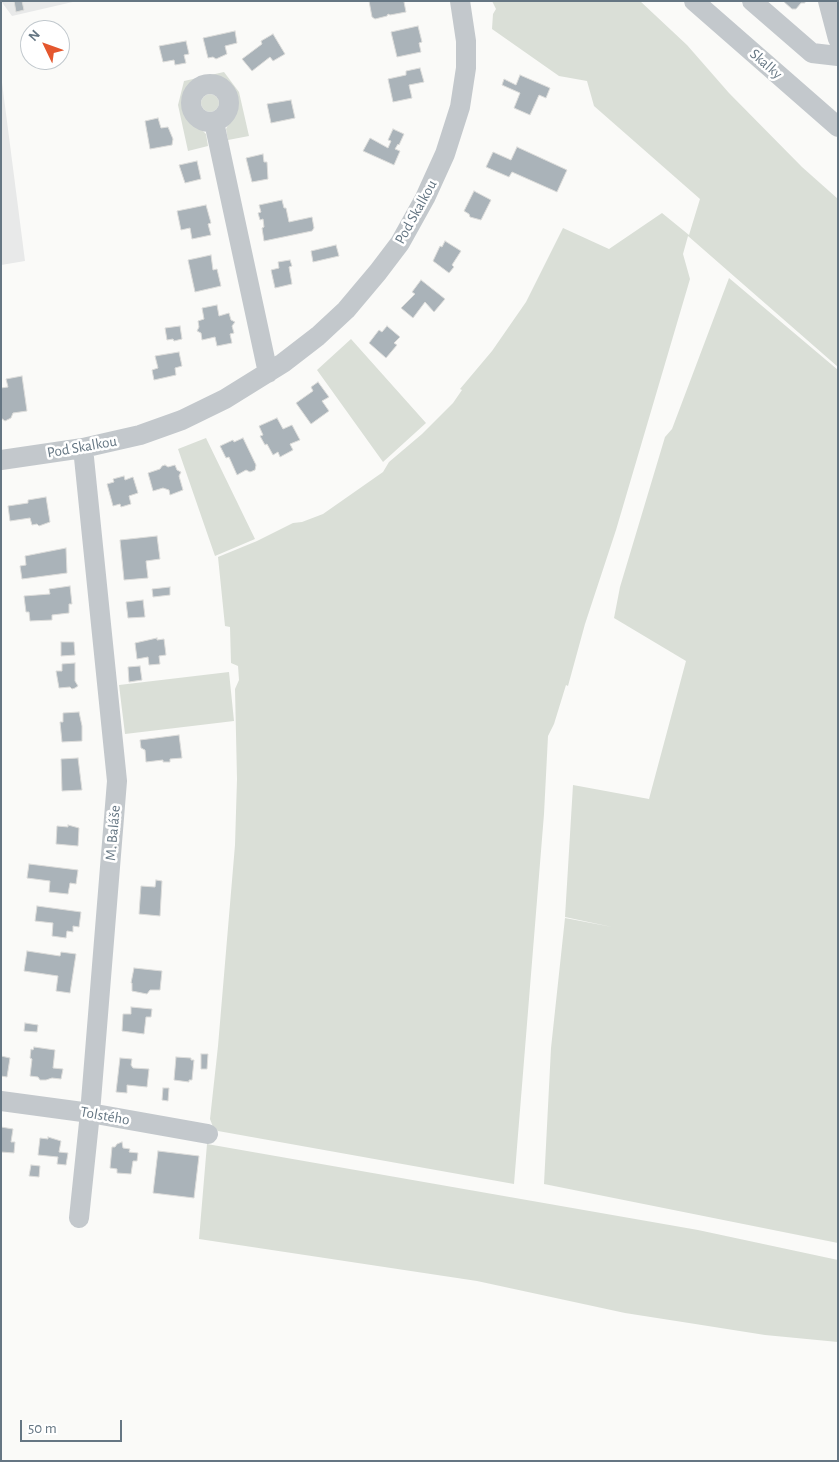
<!DOCTYPE html>
<html>
<head>
<meta charset="utf-8">
<style>
	body { margin:0 }
	#map { position:relative; width:839px; height:1462px; overflow:hidden; background:#fafaf8; font-family:"Alegreya Sans",sans-serif }
	canvas { display:block }
	.frame { position:absolute; inset:0; border:2px solid #657683; pointer-events:none }
	.north { position:absolute; left:20px; top:20px; width:50px; height:50px; box-sizing:border-box; background:#fff; border:1px solid #c1c8cd; border-radius:50%; rotate:312deg; font-size:14px; font-weight:700; line-height:20px; text-align:center; color:#657683 }
	.north::after { content:''; display:block; margin:auto; width:18px; height:22px; background:#e4572e; clip-path:polygon(50% 0,100% 100%,50% 72%,0 100%) }
	.scale { position:absolute; left:20px; top:1420px; width:102px; height:22px; box-sizing:border-box; border:2px solid #657683; border-top:0; padding-left:6px; font-size:15px; line-height:18px; white-space:nowrap; color:#657683; -webkit-text-stroke:4px #fff; paint-order:stroke }
</style>
</head>
<body>
<div id="map">
<canvas width="839" height="1462"></canvas>
<div class="frame"></div>
<div class="north">N</div>
<div class="scale">50 m</div>
</div>
<script>
const ctx = document.querySelector('canvas').getContext('2d');
ctx.lineJoin = 'round';
function fill(path, color) { ctx.fillStyle = color; ctx.fill(path, 'evenodd'); }
const toPath = rows => new Path2D(rows.map(r => 'M' + r).join(''));
function stroke(path, color, width, dash) { ctx.strokeStyle = color; ctx.lineWidth = width; ctx.lineCap = dash ? 'butt' : 'round'; ctx.setLineDash(dash || []); ctx.stroke(path); }
function label(font, color, halo, rows, align = 'center') {
  ctx.font = font + ' "Alegreya Sans",sans-serif'; ctx.lineWidth = 5; ctx.setLineDash([]); ctx.textBaseline = 'middle'; ctx.strokeStyle = halo; ctx.fillStyle = color; for (const [text, x, y, turn = 0] of rows) {
    ctx.save(); ctx.translate(x, y); ctx.rotate((+turn || 0) * Math.PI / 180); ctx.textAlign = isNaN(turn) ? turn : align; if (halo) ctx.strokeText(text, 0, 0); ctx.fillText(text, 0, 0); ctx.restore();
  }
}
fill(toPath([
	[1,1,77,1,12,16],
	[1,75,25,261,1,265]
]), '#e8e9e9');
fill(toPath([
	[492,1,640,1,687,45,729,93,802,167,838,199,838,367,688,236,683,254,690,279,616,530,585,624,568,686,566,685,554,724,548,736,544,814,514,1184,218,1131,213,1127,210,1119,218,1046,235,845,237,779,235,689,239,680,238,666,231,663,230,627,225,626,218,557,257,541,293,523,302,522,323,514,383,472,389,462,422,434,453,403,462,390,460,389,492,351,526,302,563,228,609,249,662,213,689,235,700,199,594,106,587,81,559,76,492,29,493,14,496,9],
	[224,72,239,92,249,136,228,140,226,129,233,114,235,103,232,92,226,84,221,81,215,79,204,79,199,81,190,88,187,93,185,104,188,114,191,119,206,134,208,146,188,151,178,105,184,81],
	'201 103a9 9 0 1 1 18 0a9 9 0 1 1-18 0Z',
	[729,278,838,370,838,1243,544,1184,551,1048,565,918,612,927,565,917,573,785,649,799,686,661,614,618,620,587,665,437,672,429],
	[351,339,426,423,383,462,317,370],
	[206,438,255,539,215,556,178,449],
	[229,672,234,721,125,734,119,685],
	[207,1144,698,1230,838,1260,838,1342,765,1335,689,1323,625,1313,477,1281,199,1239]
]), '#dadfd7');
const building = toPath([
	[14,1,22,1,24,10,16,12,14,1],
	[369,1,406,1,404,2,406,12,390,15,388,14,387,16,375,19,372,17,369,1],
	[783,1,805,1,805,3,801,3,796,9,792,9,783,1],
	[418,26,422,42,419,43,421,52,397,57,391,32,418,26],
	[235,31,237,43,225,46,227,54,216,59,213,57,208,58,203,38,235,31],
	[273,34,285,54,273,61,270,57,252,71,242,59,262,44,261,41,273,34],
	[186,41,189,54,184,55,186,63,175,65,174,60,163,62,159,46,186,41],
	[420,68,424,82,409,85,412,98,393,102,388,79,406,75,406,71,420,68],
	[520,75,550,88,546,98,539,95,530,115,514,108,520,93,502,85,504,79,516,85,520,75],
	[291,100,295,118,271,123,267,104,291,100],
	[158,118,161,128,168,127,173,139,172,145,150,149,145,121,158,118],
	[393,129,404,134,399,145,398,144,395,149,400,151,394,165,363,151,370,138,388,148,391,141,388,140,393,129],
	[517,147,567,170,557,192,512,172,509,177,486,167,493,152,511,160,517,147],
	[263,154,264,162,267,162,268,179,252,182,246,158,263,154],
	[197,161,201,179,185,183,179,165,197,161],
	[474,191,491,200,481,220,470,217,469,214,464,211,474,191],
	[282,200,284,208,286,208,289,222,312,217,314,228,312,231,264,241,262,228,264,227,263,219,260,220,258,213,261,212,259,205,282,200],
	[206,205,211,223,208,224,211,235,192,239,190,228,181,230,177,211,206,205],
	[445,241,461,251,452,265,454,267,449,273,433,261,440,246,442,247,445,241],
	[336,245,339,256,313,262,311,251,336,245],
	[211,255,213,270,217,269,221,286,195,292,188,260,211,255],
	[290,260,292,266,289,267,292,284,275,288,271,270,279,268,278,262,290,260],
	[421,280,445,299,434,312,425,302,413,318,401,308,415,294,412,292,421,280],
	[217,305,219,316,229,313,231,320,235,322,232,326,234,333,230,334,232,343,217,346,215,337,202,340,201,333,197,331,199,327,198,321,204,319,202,308,217,305],
	[180,326,182,339,174,341,173,339,167,340,165,328,180,326],
	[387,326,400,337,394,343,397,345,386,358,369,343,379,330,382,332,387,326],
	[179,352,182,366,175,368,176,375,154,380,152,370,158,368,155,356,179,352],
	[22,376,27,411,13,413,11,418,5,421,1,418,1,388,8,387,6,379,22,376],
	[318,382,329,397,322,401,329,411,311,424,296,403,313,391,311,387,318,382],
	[277,418,283,429,292,425,300,440,290,444,293,450,280,457,278,452,273,455,267,444,265,445,260,436,263,435,259,426,277,418],
	[243,438,256,465,255,470,250,472,246,470,237,475,229,457,226,458,220,446,233,440,234,442,243,438],
	[165,465,168,467,175,465,177,470,181,472,179,476,183,490,170,495,169,490,163,488,153,491,148,473,160,469,162,466,165,465],
	[124,476,125,480,133,477,138,493,129,496,131,504,121,507,120,504,113,506,107,484,114,482,113,479,124,476],
	[46,497,50,522,39,526,37,524,32,525,30,518,10,521,8,506,28,503,28,500,46,497],
	[157,536,160,559,146,561,148,578,124,580,120,540,157,536],
	[66,548,67,573,22,579,20,566,26,565,25,556,66,548],
	[70,586,72,604,69,604,69,613,52,615,52,620,30,621,29,612,26,612,24,596,50,594,49,589,70,586],
	[170,587,170,595,153,597,152,589,170,587],
	[143,600,145,617,128,618,126,602,143,600],
	[157,638,157,640,164,639,166,655,159,656,160,664,149,665,148,657,137,659,135,643,157,638],
	[61,642,74,642,75,655,61,656,61,642],
	[75,663,75,681,78,686,75,688,72,689,70,687,59,688,56,671,62,671,62,664,75,663],
	[140,666,142,680,129,682,128,667,140,666],
	[79,712,82,726,82,741,62,742,60,722,63,722,63,713,79,712],
	[179,735,182,758,170,759,170,762,163,762,163,760,146,762,145,750,141,748,140,740,179,735],
	[78,758,82,790,62,791,61,759,78,758],
	[68,825,79,828,78,846,56,844,57,826,68,827,68,825],
	[29,864,78,870,76,884,70,883,68,894,49,892,50,881,27,878,29,864],
	[156,880,162,881,160,916,139,914,141,886,155,887,156,880],
	[37,906,81,912,79,927,73,926,73,932,67,931,66,938,52,936,53,923,35,921,37,906],
	[27,951,60,956,61,952,76,954,70,993,56,991,58,976,24,971,27,951],
	[134,968,162,971,160,990,150,990,147,994,132,991,132,983,131,983,134,968],
	[131,1007,152,1009,151,1017,146,1017,144,1034,122,1031,123,1014,131,1014,131,1007],
	[25,1023,38,1025,37,1032,24,1031,25,1023],
	[34,1047,55,1050,53,1068,63,1069,61,1079,52,1078,46,1080,40,1080,38,1077,30,1076,32,1059,30,1058,31,1049,33,1050,34,1047],
	[201,1054,208,1054,207,1069,201,1069,201,1054],
	[1,1056,10,1058,7,1077,1,1076,1,1056],
	[176,1057,191,1058,191,1060,194,1060,192,1080,189,1080,189,1082,174,1080,176,1057],
	[120,1058,132,1059,131,1065,133,1068,149,1069,147,1087,127,1085,127,1093,116,1092,120,1058],
	[163,1088,169,1088,168,1101,162,1100,163,1088],
	[1,1127,13,1129,11,1142,15,1142,14,1153,1,1152,1,1127],
	[48,1137,61,1141,59,1152,68,1153,66,1165,57,1164,58,1157,38,1155,40,1138,48,1139,48,1137],
	[122,1142,123,1148,130,1149,129,1152,138,1153,137,1161,133,1161,131,1174,117,1173,117,1169,110,1168,112,1147,115,1147,117,1144,122,1142],
	[158,1151,199,1156,194,1198,153,1193,158,1151],
	[31,1165,40,1166,39,1177,29,1176,31,1165]
]);
fill(building, '#aab3b9');
stroke(building, '#dcdcda', 1);
stroke(toPath([
	[694,1,838,127],
	[752,1,812,53,838,56],
	[828,1,838,39],
	'191 103a19 19 0 1 1 38 0a19 19 0 1 1-38 0Z',
	[214,122,268,373],
	[1,460,83,448,140,435,182,420,225,399,283,363,318,336,346,310,378,272,400,243,425,198,445,154,460,107,466,68,466,41,460,1],
	[1,1101,90,1113,208,1134],
	[79,1218,90,1113,117,781,83,448]
]), '#c3c8cc', 20);
label('15px', '#657683', '#fff', [
	["Skalky",766,64,41],
	["Pod Skalkou",416,212,-61],
	["Pod Skalkou",82,447,-10],
	["M. Baláše",113,833,-85],
	["Tolstého",105,1116,10]
]);
</script>
</body>
</html>
